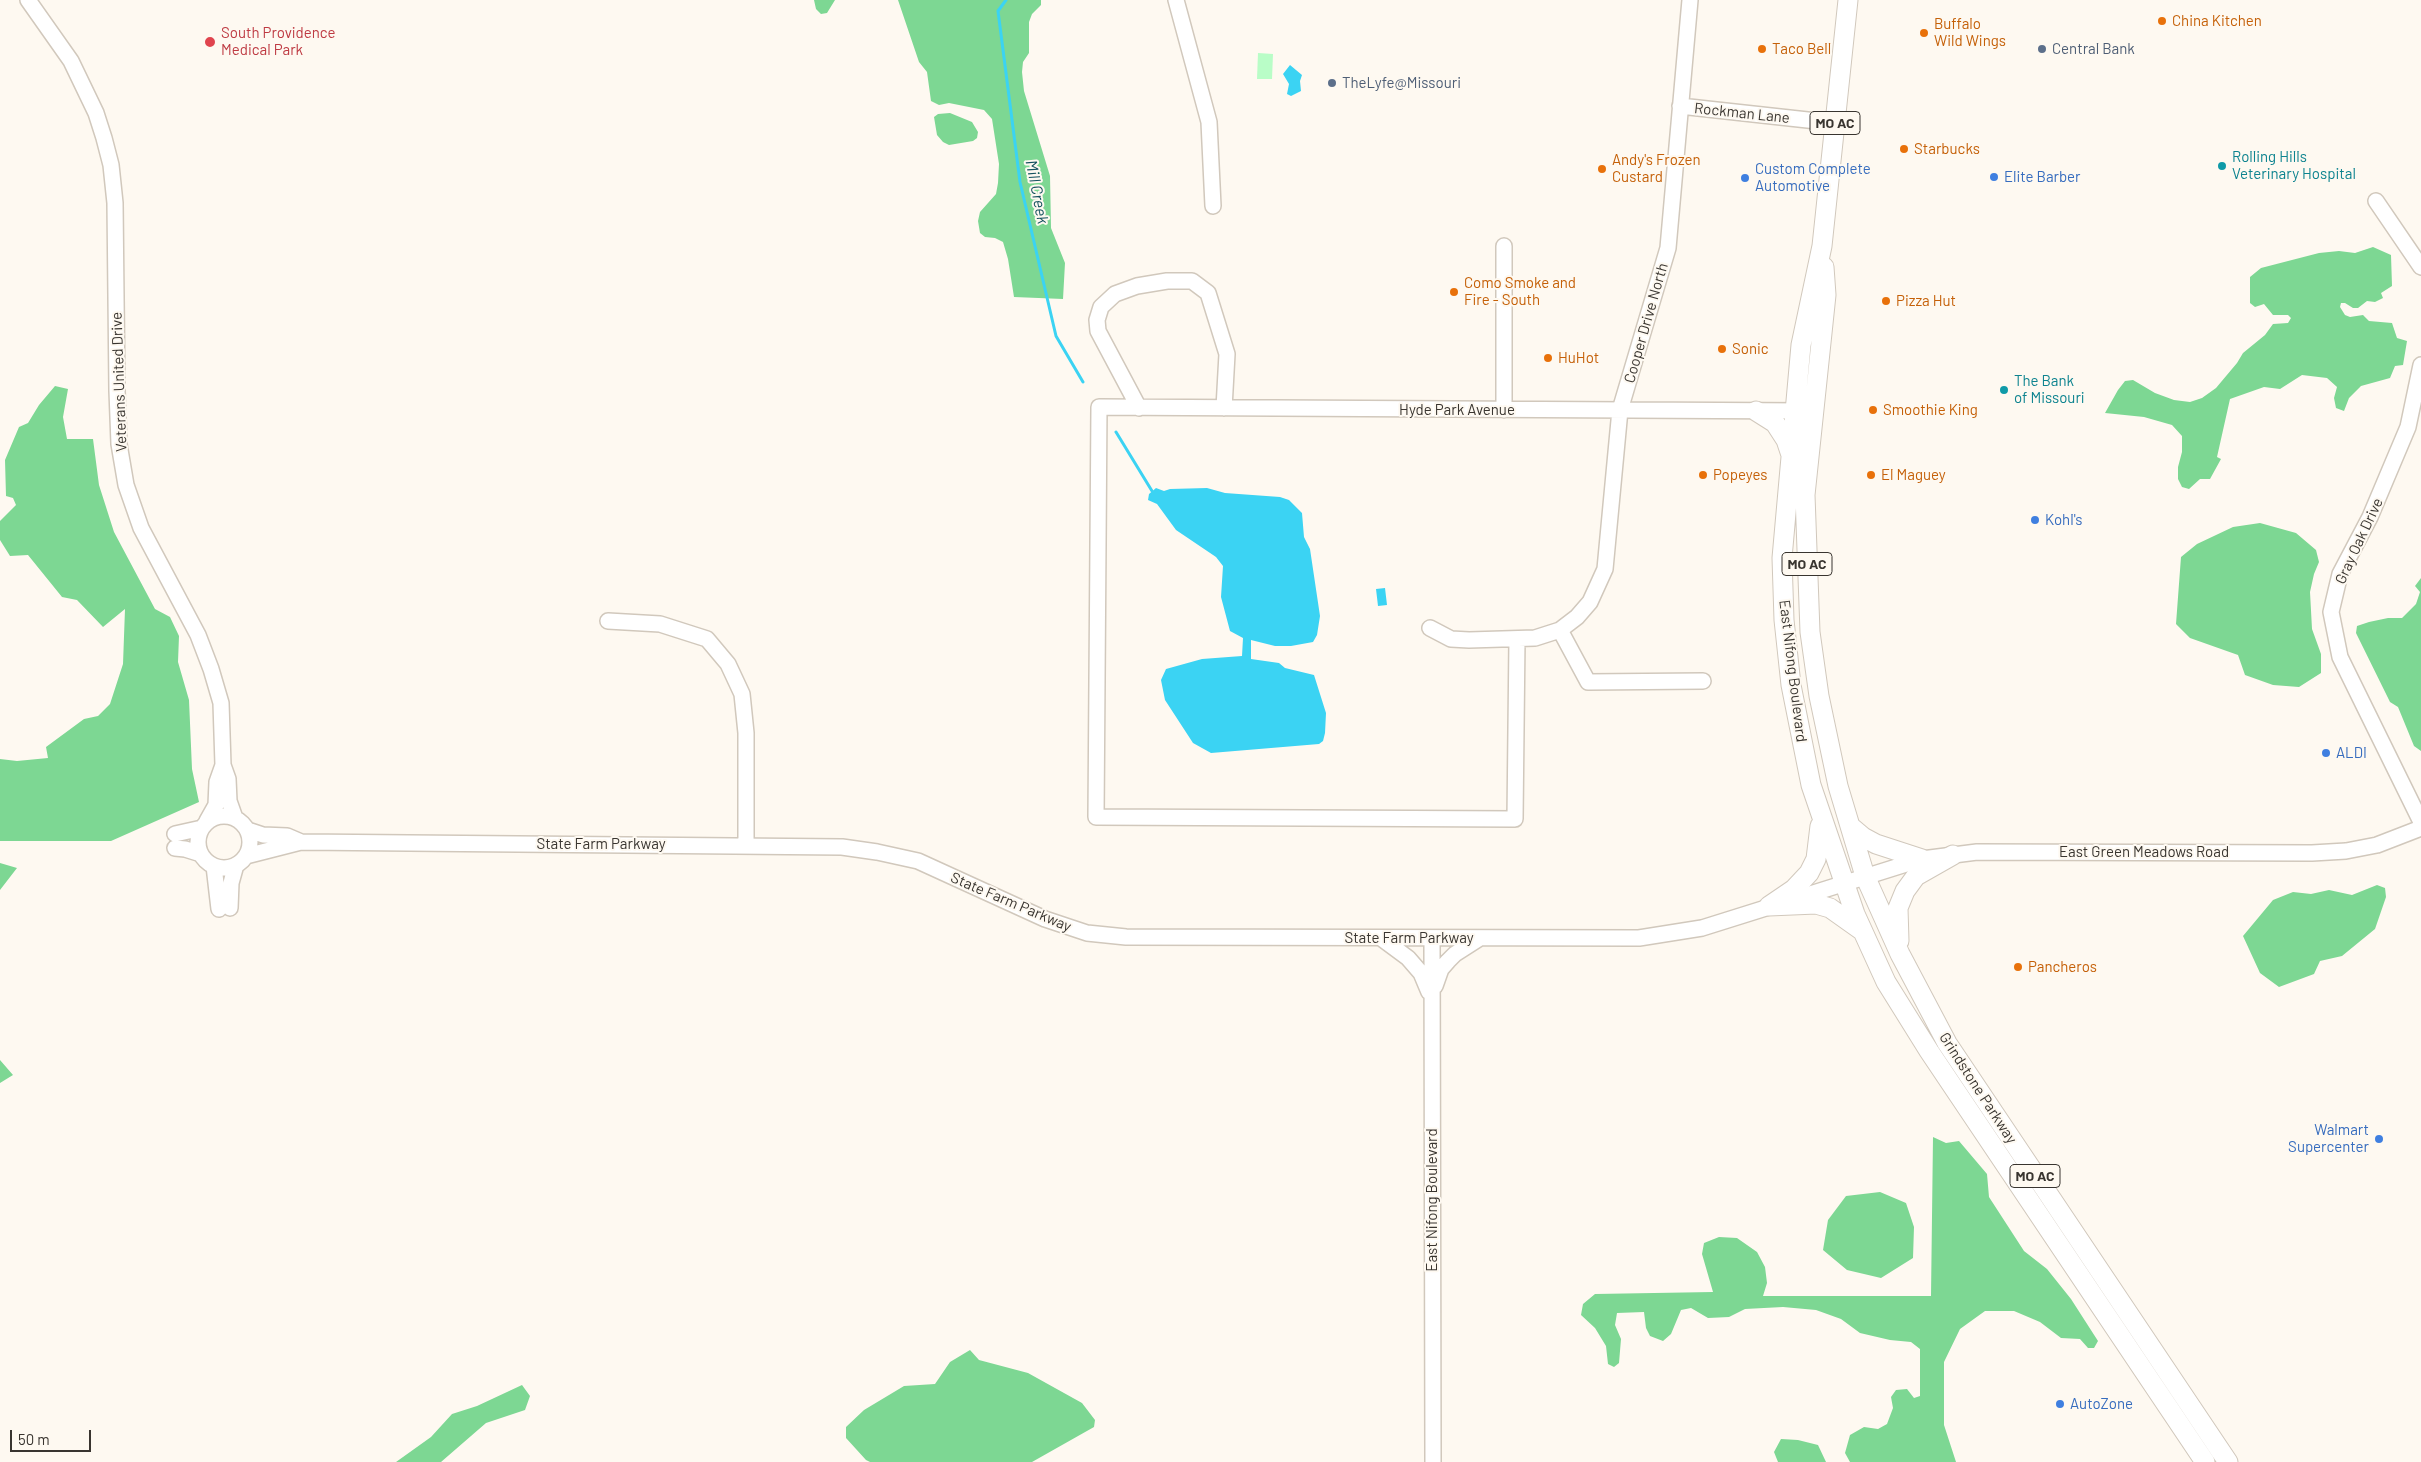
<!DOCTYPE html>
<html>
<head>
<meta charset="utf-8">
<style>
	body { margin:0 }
	#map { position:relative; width:2421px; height:1462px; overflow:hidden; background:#fef9f1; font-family:Barlow,sans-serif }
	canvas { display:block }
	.scale { position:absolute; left:10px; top:1430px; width:81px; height:22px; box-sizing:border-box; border:2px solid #393530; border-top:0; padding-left:6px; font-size:15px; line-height:18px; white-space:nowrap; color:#393530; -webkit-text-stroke:4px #fef9f1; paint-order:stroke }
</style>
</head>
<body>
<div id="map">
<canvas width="2421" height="1462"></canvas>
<div class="scale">50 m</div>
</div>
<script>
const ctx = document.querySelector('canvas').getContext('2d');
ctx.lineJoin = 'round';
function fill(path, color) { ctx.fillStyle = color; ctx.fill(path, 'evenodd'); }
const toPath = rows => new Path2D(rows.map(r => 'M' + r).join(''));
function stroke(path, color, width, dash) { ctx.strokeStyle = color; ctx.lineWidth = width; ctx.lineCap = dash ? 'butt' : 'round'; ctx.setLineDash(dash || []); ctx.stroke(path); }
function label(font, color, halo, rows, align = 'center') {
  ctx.font = font + ' Barlow,sans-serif'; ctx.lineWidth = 4; ctx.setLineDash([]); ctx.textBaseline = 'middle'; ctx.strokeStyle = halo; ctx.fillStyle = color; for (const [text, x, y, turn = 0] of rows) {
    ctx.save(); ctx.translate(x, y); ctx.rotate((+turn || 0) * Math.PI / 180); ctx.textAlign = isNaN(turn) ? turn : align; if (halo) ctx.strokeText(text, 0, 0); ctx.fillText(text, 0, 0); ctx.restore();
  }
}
fill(toPath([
	[1258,53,1273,54,1272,79,1257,79]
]), '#b9fdc7');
fill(toPath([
	[814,0,835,0,827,13,821,14,816,9],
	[898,0,1041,0,1041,5,1032,14,1029,22,1029,53,1023,62,1022,72,1024,91,1050,176,1051,228,1065,263,1063,299,1014,297,1008,259,1003,242,995,238,985,237,980,233,978,221,980,212,996,194,998,183,999,164,992,119,984,110,949,103,939,105,931,101,927,72,919,62],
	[950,113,972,122,978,132,977,138,973,141,949,145,943,142,937,135,934,117,938,114],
	[2373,247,2391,255,2392,286,2381,293,2383,298,2375,302,2367,301,2358,308,2353,308,2345,303,2341,303,2340,307,2345,315,2350,317,2363,315,2369,321,2392,323,2397,338,2407,341,2403,365,2395,366,2390,378,2361,386,2349,398,2344,411,2336,408,2334,398,2337,387,2327,378,2302,375,2280,389,2264,387,2230,399,2217,457,2221,459,2210,479,2200,479,2189,489,2182,487,2178,479,2178,467,2182,452,2182,436,2172,425,2144,417,2105,413,2118,390,2125,381,2133,380,2155,393,2174,400,2190,402,2202,398,2216,388,2237,363,2243,353,2265,335,2273,324,2288,323,2291,318,2288,315,2273,315,2264,304,2255,307,2250,303,2250,277,2261,268,2319,253,2339,251,2355,253],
	[55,386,68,389,63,417,67,439,93,439,99,485,114,532,155,609,170,617,179,636,178,662,189,700,192,769,199,802,111,841,0,841,0,759,17,761,48,758,46,747,84,719,98,716,110,704,123,664,125,609,103,627,77,600,62,597,28,555,10,556,0,540,0,521,16,505,13,498,6,496,5,460,19,427,28,423,39,405],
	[2260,523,2296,533,2316,550,2319,562,2314,574,2310,592,2312,629,2321,654,2321,673,2299,687,2273,685,2245,675,2238,655,2190,638,2176,624,2181,557,2197,544,2233,527],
	[2421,578,2421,751,2414,746,2398,707,2390,702,2356,633,2357,626,2369,622,2388,618,2402,618,2416,604,2420,592,2415,586],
	[0,863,17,868,0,890],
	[2377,885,2385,888,2386,897,2375,929,2342,956,2320,961,2314,974,2279,987,2260,973,2243,936,2273,900,2293,892,2311,894,2329,890,2352,895],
	[0,1060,13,1075,0,1083],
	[1933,1137,1946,1143,1959,1141,1987,1174,1989,1197,2024,1251,2047,1269,2071,1299,2098,1341,2094,1348,2088,1348,2080,1339,2061,1338,2040,1322,2014,1311,1985,1311,1960,1329,1944,1362,1944,1425,1956,1462,1850,1462,1845,1453,1850,1435,1864,1427,1878,1429,1887,1424,1893,1408,1891,1397,1896,1390,1907,1389,1914,1398,1920,1396,1920,1349,1911,1342,1890,1340,1860,1333,1841,1319,1816,1310,1783,1307,1745,1309,1729,1317,1708,1318,1691,1308,1681,1310,1671,1334,1663,1341,1650,1336,1646,1328,1644,1312,1617,1313,1615,1325,1621,1339,1619,1363,1614,1367,1608,1364,1606,1346,1595,1328,1581,1315,1583,1304,1595,1294,1713,1292,1702,1254,1704,1243,1719,1237,1737,1238,1757,1252,1765,1267,1767,1283,1763,1296,1931,1296],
	[1880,1192,1906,1203,1914,1227,1913,1258,1881,1278,1847,1270,1823,1250,1828,1220,1846,1196],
	[970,1350,979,1360,1028,1373,1082,1403,1095,1420,1094,1427,1032,1462,870,1462,866,1460,846,1438,846,1427,864,1410,904,1386,935,1384,950,1362],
	[522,1385,530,1396,525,1410,486,1423,441,1462,396,1462,431,1437,452,1414,477,1406],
	[1781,1439,1798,1440,1818,1445,1826,1462,1778,1462,1774,1452]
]), '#7dd793');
fill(toPath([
	[1290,65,1302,75,1300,81,1301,91,1291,96,1287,94,1289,84,1283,74],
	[1156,488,1164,491,1170,489,1207,488,1225,493,1280,497,1289,500,1302,513,1304,537,1310,549,1320,616,1317,635,1313,642,1291,646,1275,646,1251,640,1251,659,1279,663,1285,668,1314,675,1326,713,1325,733,1323,741,1319,744,1211,753,1193,743,1165,700,1161,680,1166,669,1202,659,1242,656,1243,638,1230,631,1221,597,1223,566,1216,557,1176,530,1157,504,1148,500,1149,494],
	[1385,588,1387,605,1378,606,1376,589]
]), '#3bd3f3');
stroke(toPath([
	[1006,0,998,11,1020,182,1056,336,1083,382],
	[1116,432,1152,491]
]), '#3bd3f3', 3);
const minor = toPath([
	[28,0,71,61,96,113,104,138,111,165,115,203,117,391,119,444,126,485,141,528,198,635,211,669,221,703,223,765,228,779,229,801,235,818],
	[1176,0,1209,122,1213,206],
	[1680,106,1835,123],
	[2376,201,2421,267],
	[2421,365,2408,427,2370,517,2340,574,2331,612,2340,657,2421,822],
	[1139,408,1098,331,1097,320,1101,307,1115,294,1137,286,1167,281,1192,281,1208,293,1227,354,1224,408],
	[1504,410,1504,246],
	[608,621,660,624,707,639,728,664,742,694,746,733,746,845],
	[1430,628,1451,639,1469,640,1535,638,1560,630,1577,617,1590,602,1605,569,1620,410,1668,248,1690,0],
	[1560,630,1588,682,1703,681],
	[1517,639,1515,819,1096,817,1099,407,1806,411],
	'198 842a26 26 0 1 1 52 0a26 26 0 1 1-52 0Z',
	[207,821,216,805,217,782,223,765],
	[248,830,263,835,287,836,301,842],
	[175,834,202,828],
	[175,848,185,849,201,854],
	[246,856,301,842,842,847,877,852,918,861,1045,919,1087,933,1126,937,1639,938,1702,928,1922,859,1977,852,2312,853,2346,851,2377,845,2421,828],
	[214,866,219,909],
	[230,908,231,883,236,865],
	[1381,938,1408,958,1421,973,1429,992],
	[1432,938,1433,1462],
	[1435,986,1441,969,1448,961,1455,954,1480,938]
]);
const major = toPath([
	[1848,0,1822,246,1801,345,1782,558,1784,620,1791,685,1811,785,1855,914,1886,982,1929,1051,2205,1462],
	[1824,267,1826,295,1805,495,1810,632,1819,696,1838,786,1865,876,1900,954,1947,1043,2228,1462],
	[1756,411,1775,423,1786,440,1791,455],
	[1850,826,1863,837,1876,844,1922,859],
	[1769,906,1794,889,1809,873,1816,859,1820,826],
	[1769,906,1816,904,1830,908,1861,930],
	[1899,941,1898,908,1905,891,1916,876,1953,855]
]);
stroke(minor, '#d1c8bc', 18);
stroke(major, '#d1c8bc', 21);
stroke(minor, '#fff', 15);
stroke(major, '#fff', 19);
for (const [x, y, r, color] of [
	[2162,21,5,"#e8710a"],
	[1924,33,5,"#e8710a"],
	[210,42,6,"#e0444e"],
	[1762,49,5,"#e8710a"],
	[2042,49,5,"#5c6f8a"],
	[1332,83,5,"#5c6f8a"],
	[1904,149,5,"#e8710a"],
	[2222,166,5,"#0f9aa8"],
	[1602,169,5,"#e8710a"],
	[1994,177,5,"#3f7fe0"],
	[1745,178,5,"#3f7fe0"],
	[1454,292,5,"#e8710a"],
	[1886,301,5,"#e8710a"],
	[1722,349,5,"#e8710a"],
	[1548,358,5,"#e8710a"],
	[2004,390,5,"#0f9aa8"],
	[1873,410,5,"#e8710a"],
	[1703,475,5,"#e8710a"],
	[1871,475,5,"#e8710a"],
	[2035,520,5,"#3f7fe0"],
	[2326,753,5,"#3f7fe0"],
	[2018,967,5,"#e8710a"],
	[2379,1139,5,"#3f7fe0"],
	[2060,1404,5,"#3f7fe0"]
]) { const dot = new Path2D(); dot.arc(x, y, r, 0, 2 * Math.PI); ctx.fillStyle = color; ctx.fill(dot); stroke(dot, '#fef9f1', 2); }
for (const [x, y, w] of [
	[1835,123,50],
	[1807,564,50],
	[2035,1176,50]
]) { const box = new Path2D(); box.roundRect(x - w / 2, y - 11.5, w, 23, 4); ctx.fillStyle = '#fef9f1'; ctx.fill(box); stroke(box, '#393530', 1); }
label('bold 14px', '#393530', null, [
	["MO AC",1835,123],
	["MO AC",1807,564],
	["MO AC",2035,1176]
]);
label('15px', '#c56008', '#fef9f1', [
	["China Kitchen",2172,21],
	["Buffalo",1934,24],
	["Wild Wings",1934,41],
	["Taco Bell",1772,49],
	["Starbucks",1914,149],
	["Andy's Frozen",1612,160],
	["Custard",1612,177],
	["Como Smoke and",1464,283],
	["Fire - South",1464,300],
	["Pizza Hut",1896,301],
	["Sonic",1732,349],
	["HuHot",1558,358],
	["Smoothie King",1883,410],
	["Popeyes",1713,475],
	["El Maguey",1881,475],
	["Pancheros",2028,967]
], 'left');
label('15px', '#be3a42', '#fef9f1', [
	["South Providence",221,33],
	["Medical Park",221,50]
], 'left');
label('15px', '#4e5e75', '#fef9f1', [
	["Central Bank",2052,49],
	["TheLyfe@Missouri",1342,83]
], 'left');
label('15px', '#393530', '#fef9f1', [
	["Rockman Lane",1742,113,6],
	["Cooper Drive North",1646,323,-74],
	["Veterans United Drive",119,382,-92],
	["Hyde Park Avenue",1457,410],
	["Gray Oak Drive",2359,541,-65],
	["East Nifong Boulevard",1793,671,83],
	["State Farm Parkway",601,844],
	["East Green Meadows Road",2144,852],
	["State Farm Parkway",1011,902,23],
	["State Farm Parkway",1409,938],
	["Grindstone Parkway",1978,1088,57],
	["East Nifong Boulevard",1432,1200,-90]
]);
label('15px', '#0d838f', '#fef9f1', [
	["Rolling Hills",2232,157],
	["Veterinary Hospital",2232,174],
	["The Bank",2014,381],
	["of Missouri",2014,398]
], 'left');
label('15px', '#366cbe', '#fef9f1', [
	["Custom Complete",1755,169],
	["Automotive",1755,186],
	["Elite Barber",2004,177],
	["Kohl's",2045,520],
	["ALDI",2336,753],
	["Walmart",2369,1130,"right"],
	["Supercenter",2369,1147,"right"],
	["AutoZone",2070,1404]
], 'left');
label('italic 16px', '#14515f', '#fef9f1', [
	["Mill Creek",1037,192,79]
]);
</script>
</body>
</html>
